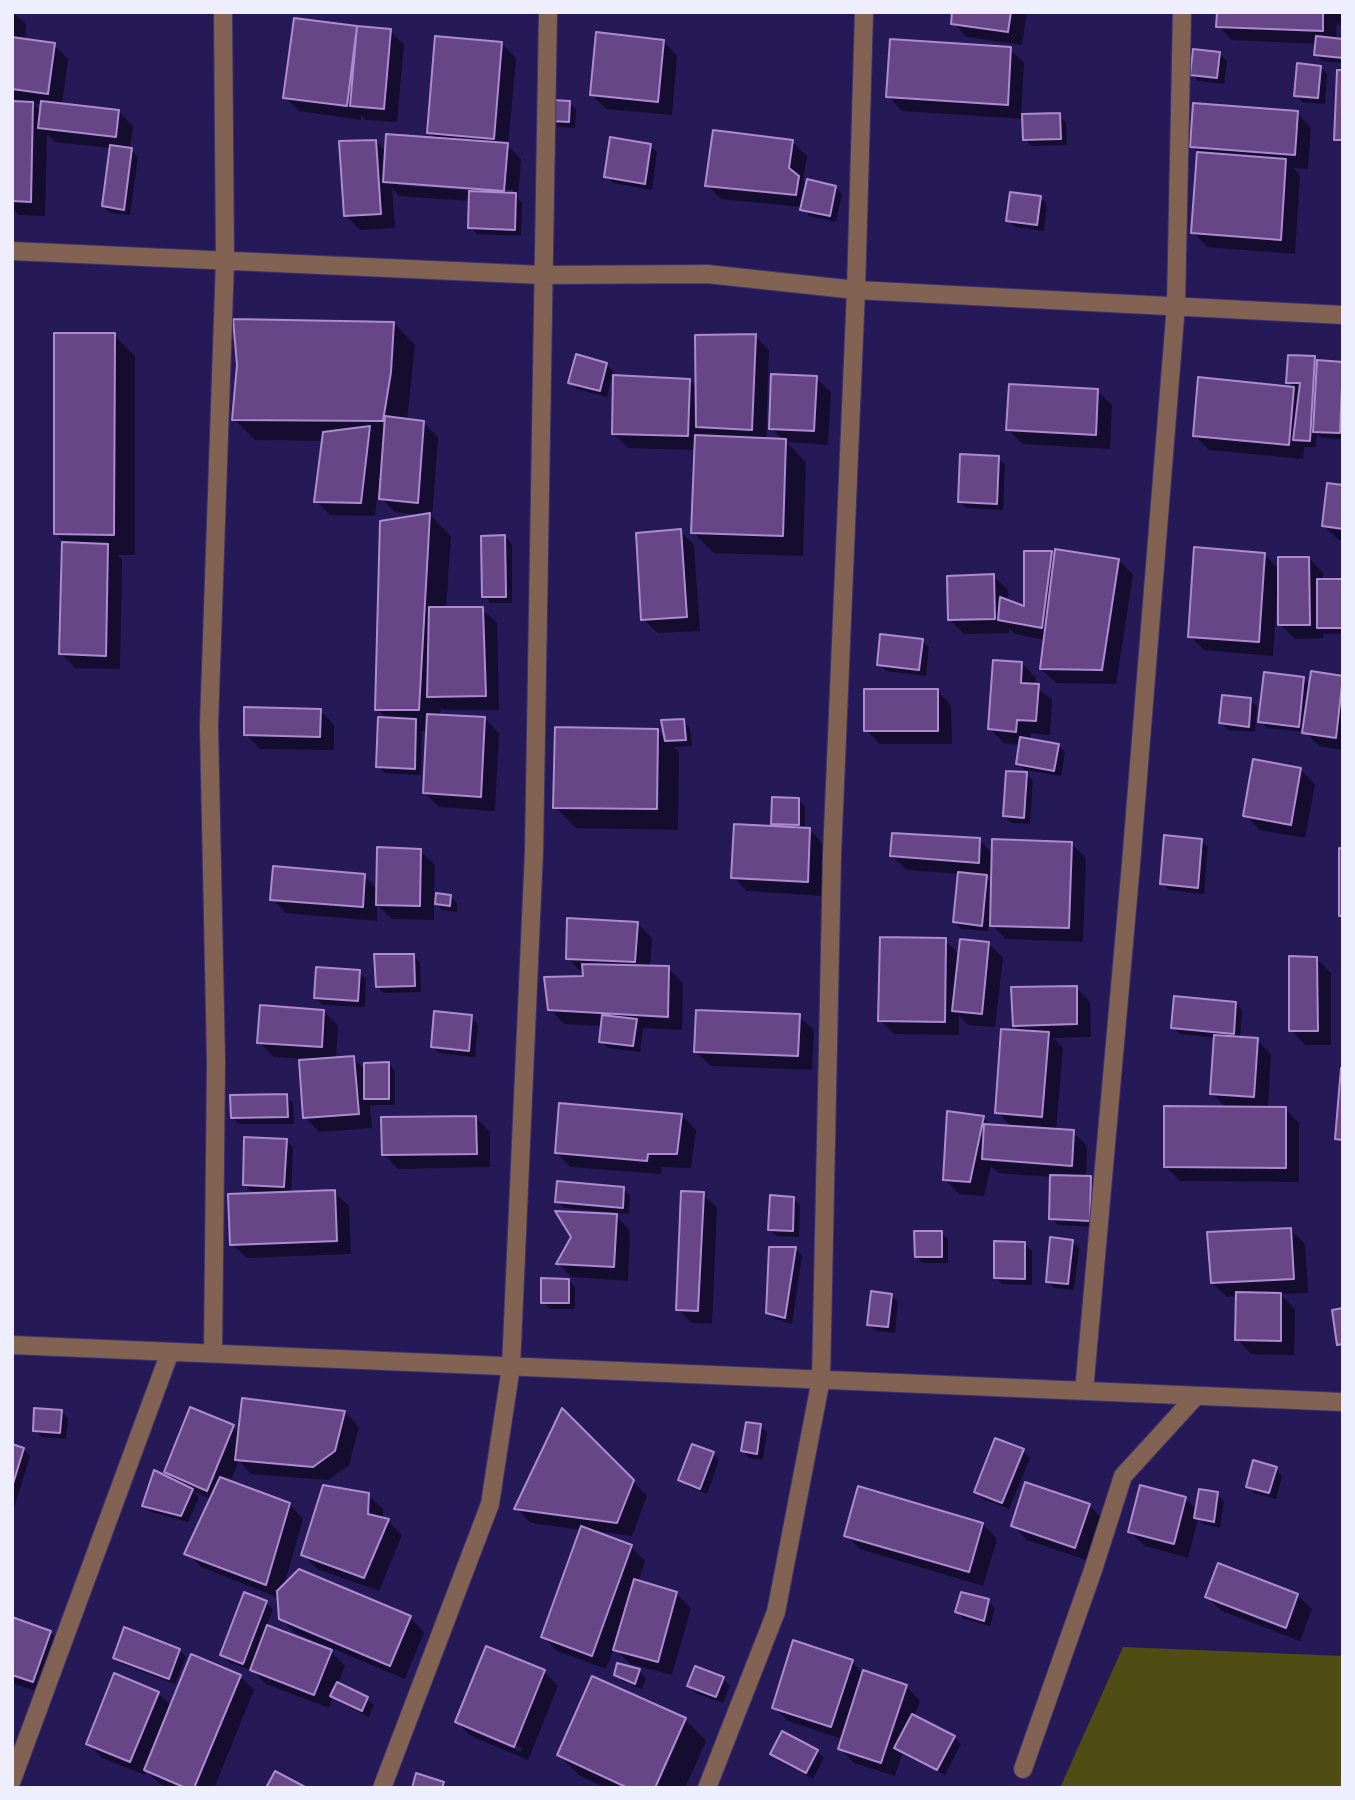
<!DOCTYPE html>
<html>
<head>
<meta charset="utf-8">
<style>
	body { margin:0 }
	#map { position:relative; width:1355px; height:1800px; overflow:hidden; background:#261958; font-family:"Zilla Slab",serif }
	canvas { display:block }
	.frame { position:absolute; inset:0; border:14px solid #efeeff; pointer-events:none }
</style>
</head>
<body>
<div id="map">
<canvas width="1355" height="1800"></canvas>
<div class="frame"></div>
</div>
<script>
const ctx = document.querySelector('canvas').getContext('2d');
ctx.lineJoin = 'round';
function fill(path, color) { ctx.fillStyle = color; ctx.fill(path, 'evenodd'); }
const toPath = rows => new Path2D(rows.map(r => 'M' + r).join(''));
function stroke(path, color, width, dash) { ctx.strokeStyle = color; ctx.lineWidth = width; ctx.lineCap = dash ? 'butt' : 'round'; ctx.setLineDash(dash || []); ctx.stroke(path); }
fill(toPath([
	[1123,1647,1343,1656,1343,1788,1060,1788]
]), '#504d14');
fill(toPath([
	[12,12,26,24,25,40,54,45,68,59,62,105,118,111,133,126,130,149,138,157,130,215,110,213,103,206,111,148,55,142,47,134,45,216,19,215,12,208],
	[33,103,42,105,42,112],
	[954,12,1027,12,1022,45,967,37,953,23],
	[1219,12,1343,12,1343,28,1337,22,1336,40,1343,41,1343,63,1322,61,1316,54,1317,44,1232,40,1218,26],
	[295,20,390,31,404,45,397,122,366,120,361,115,361,120,299,111,285,97],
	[663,41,677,56,672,115,606,109,592,95],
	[502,44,516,58,508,146,521,159,518,198,522,202,521,236,477,234,470,227,470,201,399,196,392,188,395,228,360,230,345,215,376,141,387,153,436,139,429,132],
	[398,181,513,190,513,194,398,185],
	[1010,49,1024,63,1021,115,1059,115,1066,122,1067,145,1032,146,1025,139,1024,119,902,111,888,96],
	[1220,54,1227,61,1224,84,1198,81,1192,74],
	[1320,67,1327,74,1325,104,1302,102,1296,95],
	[570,103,576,110,575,128,559,127,552,120],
	[1297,113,1311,127,1308,169,1293,168,1300,175,1295,254,1207,247,1193,232,1199,153,1192,147],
	[792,142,807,156,803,181,807,186,835,187,842,194,836,222,809,216,803,207,721,199,707,185],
	[650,145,657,152,652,190,613,183,606,176],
	[1041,198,1047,205,1044,231,1015,227,1008,220],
	[394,323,415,345,407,420,423,422,438,437,432,517,451,536,446,609,482,609,497,623,499,710,443,710,441,708,440,716,485,719,499,733,495,811,439,807,425,793,428,731,422,731,421,775,385,773,378,766,388,720,377,709,421,515,395,512,381,498,382,479,379,478,375,516,330,515,316,501,324,441,255,440,234,419],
	[114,335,135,356,135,555,117,555,122,560,120,669,75,668,61,653,66,544,56,534],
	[755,336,769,350,766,440,784,441,771,428,816,378,831,392,828,445,786,442,806,462,803,556,714,553,693,532,696,450,628,448,613,433,689,380,697,388],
	[1315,358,1319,362,1343,364,1343,439,1322,438,1317,434,1316,447,1304,447,1303,459,1209,450,1195,436,1200,379,1294,388,1288,382],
	[606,364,613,371,607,397,577,389,570,383],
	[1097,391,1112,405,1110,449,1023,444,1008,430],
	[998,458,1005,465,1003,510,966,508,959,501],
	[1343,486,1343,540,1339,540,1324,526],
	[680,531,694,545,700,631,658,633,643,619],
	[505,537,512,544,512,603,491,603,484,596],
	[1051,552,1056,557,1119,560,1133,575,1116,684,1056,683,1041,669,1045,640,1015,634,1009,628,1009,633,964,634,950,620,993,576,1008,590,1008,602,1026,609],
	[1265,555,1280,570,1309,558,1323,573,1323,580,1342,581,1343,634,1323,634,1323,638,1295,639,1280,624,1280,594,1277,594,1273,656,1204,650,1190,636],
	[922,640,929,647,926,676,886,671,879,664],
	[1022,663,1036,678,1035,686,1052,700,1050,735,1031,733,1030,741,1058,745,1065,752,1061,776,1025,770,1018,763,1021,745,1004,743,990,729],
	[1303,678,1311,686,1343,678,1343,750,1319,746,1305,732,1267,728,1260,721],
	[937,690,951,705,952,744,880,744,866,730],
	[1251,700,1257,707,1255,732,1228,730,1221,723],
	[320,710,334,725,334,750,260,749,246,734],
	[683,721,690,728,692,746,674,747,679,752,678,830,576,828,555,807,657,730,666,739],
	[1300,769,1315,784,1305,838,1260,830,1245,815],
	[1026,774,1033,781,1030,824,1011,823,1005,816],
	[799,800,805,807,805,830,810,830,824,845,822,896,747,891,733,877,778,828,773,823],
	[979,840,993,854,1071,843,1086,858,1083,942,1006,939,989,922,988,931,961,929,955,922,960,874,907,870,892,856],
	[985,876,993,876,993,883],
	[1201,840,1208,847,1204,894,1169,890,1162,883],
	[420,851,435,865,434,895,450,896,457,903,457,912,443,910,434,901,434,920,392,919,377,905,377,921,286,913,272,899,364,876,378,890],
	[637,923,652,938,650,968,668,968,683,983,682,1030,643,1028,640,1052,608,1048,601,1041,603,1026,564,1024,550,1009,585,978,585,973,582,973,568,958],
	[945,940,960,955,989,944,1003,958,995,1027,968,1025,959,1015,959,1035,894,1034,880,1020],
	[413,956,420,962,421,992,384,993,377,986],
	[1317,959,1331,973,1331,1045,1305,1045,1291,1030],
	[359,972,366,979,365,1007,323,1005,316,998],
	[1076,987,1090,1002,1091,1037,1053,1038,1063,1048,1056,1131,1073,1132,1087,1146,1086,1178,1091,1178,1097,1185,1096,1227,1058,1225,1051,1218,1052,1177,998,1173,991,1166,984,1196,959,1194,944,1179,983,1118,992,1127,1013,1128,997,1112,1021,1032,1014,1025],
	[1236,1003,1242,1010,1240,1039,1257,1040,1271,1054,1268,1109,1285,1109,1299,1123,1299,1182,1180,1181,1166,1167,1227,1109,1212,1093,1216,1038,1180,1034,1173,1028],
	[324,1011,338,1026,336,1059,353,1058,365,1070,389,1064,395,1071,395,1105,370,1105,372,1128,319,1132,305,1117,309,1059,274,1057,259,1042],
	[799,1016,814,1030,812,1070,711,1066,696,1052],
	[471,1017,478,1024,475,1057,439,1053,433,1047],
	[286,1096,293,1103,294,1124,239,1124,232,1117],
	[682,1115,696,1130,691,1168,662,1167,661,1174,571,1167,556,1153],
	[475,1117,490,1132,490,1167,398,1169,384,1154],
	[286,1141,293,1147,291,1194,334,1192,349,1206,351,1254,247,1258,232,1244,265,1195,265,1192,251,1191,245,1185],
	[623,1189,630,1196,629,1214,564,1208,557,1201],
	[703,1194,717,1208,712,1324,692,1323,678,1309],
	[793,1198,800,1205,799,1237,777,1236,770,1230],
	[616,1216,630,1230,628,1281,572,1277,558,1263],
	[1291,1230,1305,1244,1308,1293,1280,1294,1295,1309,1294,1355,1251,1354,1237,1339,1238,1296,1227,1297,1212,1283],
	[941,1233,948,1239,948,1263,923,1263,916,1256],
	[1072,1241,1079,1248,1074,1290,1054,1288,1047,1281],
	[1025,1244,1032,1251,1032,1285,1003,1284,996,1278],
	[796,1249,802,1256,792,1324,775,1319,768,1312],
	[569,1280,575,1287,575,1309,550,1309,543,1302],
	[891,1295,898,1302,895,1333,876,1331,869,1324],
	[61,1411,68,1418,66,1439,41,1437,35,1430],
	[562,1411,647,1496,632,1536,595,1531,631,1547,645,1561,638,1582,676,1593,691,1608,672,1675,630,1664,614,1648,606,1669,557,1651,543,1637,582,1530,531,1523,516,1508],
	[345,1412,359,1427,349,1465,328,1480,251,1474,239,1461,230,1482,289,1504,303,1519,283,1589,410,1618,424,1632,405,1679,295,1633,280,1618,279,1598,201,1567,187,1553,211,1499,194,1492,199,1498,188,1522,151,1512,144,1506,176,1482,166,1472,233,1426,240,1434],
	[760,1425,767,1432,763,1460,749,1458,743,1451],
	[12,1446,23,1449,30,1456,15,1505,12,1504],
	[1023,1451,1030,1458,1009,1509,983,1499,976,1492],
	[713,1454,719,1460,707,1494,687,1486,680,1479],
	[1276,1469,1282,1476,1276,1499,1254,1493,1248,1486],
	[1217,1494,1224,1501,1220,1528,1203,1524,1198,1519,1188,1558,1145,1546,1130,1532,1185,1498,1197,1510],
	[368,1495,383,1509,383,1519,388,1521,402,1535,379,1591,317,1569,303,1554],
	[1089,1505,1103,1520,1089,1561,1027,1540,1013,1526],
	[983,1524,997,1539,983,1586,860,1549,846,1535],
	[1297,1595,1312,1609,1300,1641,1222,1611,1207,1597],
	[988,1601,995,1608,990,1626,964,1619,957,1612],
	[266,1603,273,1609,266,1627,331,1652,345,1666,338,1684,367,1699,374,1705,369,1717,339,1702,333,1696,329,1708,266,1684,250,1668,250,1670,229,1662,222,1655],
	[12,1619,50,1632,64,1647,47,1695,12,1683],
	[794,1642,852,1662,864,1674,906,1686,920,1701,914,1717,954,1737,961,1744,945,1775,902,1754,895,1776,854,1763,840,1748,842,1739,788,1721,774,1707],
	[179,1650,186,1657,175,1684,122,1664,115,1657],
	[639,1671,646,1678,642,1689,622,1681,616,1674],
	[544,1672,558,1686,528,1760,471,1736,457,1722],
	[472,1727,522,1748,521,1752,472,1731],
	[240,1676,254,1690,214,1788,191,1788,160,1775,160,1779,182,1788,169,1788,160,1784,147,1771,145,1775,102,1758,88,1743,158,1693,172,1707],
	[723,1679,730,1686,723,1703,695,1693,689,1686],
	[685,1719,706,1741,685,1788,606,1788,580,1776,559,1755],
	[817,1751,824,1758,813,1779,779,1761,772,1754]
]), '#0007');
const building = toPath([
	[952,12,1011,12,1008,32,951,24,952,12],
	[1217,12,1323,12,1323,31,1216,27,1217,12],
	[294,18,357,26,347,106,283,98,294,18],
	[357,26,391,29,384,109,350,106,357,26],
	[596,32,664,40,658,102,590,95,596,32],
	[435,36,502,42,494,139,427,133,435,36],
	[1316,36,1343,39,1343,58,1314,55,1316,36],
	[12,37,55,43,48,94,12,89,12,37],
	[890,39,1011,47,1008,105,886,97,890,39],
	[1193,49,1220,52,1217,78,1190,75,1193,49],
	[1297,63,1321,66,1318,98,1294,96,1297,63],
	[1337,70,1343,70,1343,140,1334,140,1337,70],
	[552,100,570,101,569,122,550,121,552,100],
	[12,101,33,102,31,202,12,201,12,101],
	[41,101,119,110,116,137,38,128,41,101],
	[1193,103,1298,111,1295,155,1190,147,1193,103],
	[1060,113,1061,139,1023,140,1022,114,1060,113],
	[713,130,793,140,789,168,799,176,796,195,705,186,713,130],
	[386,134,508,143,504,191,383,182,386,134],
	[610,137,651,144,645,184,604,177,610,137],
	[376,140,381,214,344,216,339,141,376,140],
	[110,145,132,148,124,210,102,206,110,145],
	[1197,152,1286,159,1281,240,1191,233,1197,152],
	[807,179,836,186,830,216,800,210,807,179],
	[469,191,516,193,515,230,468,228,469,191],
	[1010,192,1041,196,1037,225,1006,221,1010,192],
	[233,319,394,322,391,372,383,421,232,420,237,365,233,319],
	[54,333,115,333,114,535,54,534,54,333],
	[756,334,752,430,696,427,695,335,756,334],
	[576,354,607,363,600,391,568,383,576,354],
	[1288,355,1315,356,1310,441,1293,440,1300,383,1286,383,1288,355],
	[1317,360,1343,362,1340,433,1313,432,1317,360],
	[771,374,817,376,814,431,769,429,771,374],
	[613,375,690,379,688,436,612,434,613,375],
	[1198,377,1294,387,1289,445,1193,436,1198,377],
	[1009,384,1098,389,1096,435,1006,430,1009,384],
	[385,416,424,421,418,503,379,499,385,416],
	[370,426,361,503,314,502,323,432,370,426],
	[695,435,786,439,783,536,691,533,695,435],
	[960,454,999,456,997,504,958,502,960,454],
	[1327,483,1343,485,1343,529,1322,526,1327,483],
	[430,513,419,710,375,710,380,521,430,513],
	[681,529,687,617,641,620,636,533,681,529],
	[505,535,506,597,482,597,481,536,505,535],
	[62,542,108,544,106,656,59,654,62,542],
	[1194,547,1265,553,1259,642,1188,637,1194,547],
	[1055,549,1119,559,1102,670,1040,669,1055,549],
	[1024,551,1052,551,1042,628,998,620,1000,597,1024,606,1024,551],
	[1278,557,1309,557,1310,625,1278,625,1278,557],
	[994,574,995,619,948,620,947,576,994,574],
	[1317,579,1343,579,1343,628,1317,628,1317,579],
	[429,607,483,607,486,696,427,697,429,607],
	[880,634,923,639,919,670,877,665,880,634],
	[993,660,1022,662,1021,683,1039,684,1036,721,1017,720,1016,732,988,729,993,660],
	[1311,671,1343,676,1336,738,1302,733,1311,671],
	[1264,672,1304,677,1299,727,1258,722,1264,672],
	[864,689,938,689,938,731,864,731,864,689],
	[1222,695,1251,698,1249,727,1219,723,1222,695],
	[244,707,321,709,320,737,244,735,244,707],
	[427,714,485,717,481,797,423,793,427,714],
	[378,717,416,719,415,769,376,767,378,717],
	[684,719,686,740,665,741,661,720,684,719],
	[555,727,658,729,657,809,553,808,555,727],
	[1020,737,1059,744,1054,771,1016,764,1020,737],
	[1253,759,1301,768,1291,825,1243,816,1253,759],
	[1006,771,1027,772,1024,818,1003,816,1006,771],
	[772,797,799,798,799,825,771,824,772,797],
	[734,824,810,828,808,882,731,878,734,824],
	[892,833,980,838,979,863,890,856,892,833],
	[1164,835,1202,839,1198,888,1160,884,1164,835],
	[992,839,1072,842,1069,928,990,926,992,839],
	[377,847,421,849,420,906,376,905,377,847],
	[1339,848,1343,849,1343,916,1339,916,1339,848],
	[273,866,365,874,363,907,270,900,273,866],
	[958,872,987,875,982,926,953,922,958,872],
	[436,893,451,895,450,906,435,904,436,893],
	[567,918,638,922,635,962,566,959,567,918],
	[880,937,946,938,945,1022,878,1021,880,937],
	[960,939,989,942,982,1014,952,1011,960,939],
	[374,954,414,954,415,986,376,987,374,954],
	[1289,956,1317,957,1318,1031,1289,1031,1289,956],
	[582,964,669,966,668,1017,548,1010,544,977,583,976,582,964],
	[316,967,360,970,358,1001,314,998,316,967],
	[1077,986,1077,1024,1013,1026,1011,987,1077,986],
	[1174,996,1236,1002,1234,1034,1171,1028,1174,996],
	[260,1005,324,1010,322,1047,257,1043,260,1005],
	[696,1010,800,1014,798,1056,694,1052,696,1010],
	[434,1011,472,1015,469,1051,431,1047,434,1011],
	[602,1015,637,1019,633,1046,599,1042,602,1015],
	[1001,1029,1049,1032,1042,1117,995,1113,1001,1029],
	[1214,1035,1258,1038,1254,1097,1210,1094,1214,1035],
	[354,1056,359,1114,303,1118,299,1060,354,1056],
	[389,1062,389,1099,364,1099,364,1063,389,1062],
	[1341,1068,1343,1068,1343,1140,1335,1139,1341,1068],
	[287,1094,288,1117,231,1118,230,1095,287,1094],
	[559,1103,682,1114,677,1154,648,1154,647,1161,555,1153,559,1103],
	[1164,1106,1286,1107,1286,1168,1164,1167,1164,1106],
	[947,1111,984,1116,970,1182,943,1180,947,1111],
	[476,1116,477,1154,382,1155,381,1117,476,1116],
	[984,1124,1074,1130,1072,1166,982,1159,984,1124],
	[244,1137,287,1139,284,1187,243,1185,244,1137],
	[1050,1175,1091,1176,1090,1221,1049,1219,1050,1175],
	[557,1181,624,1187,623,1208,555,1202,557,1181],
	[335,1190,337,1241,230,1245,228,1194,335,1190],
	[681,1191,704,1192,698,1311,676,1310,681,1191],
	[770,1195,794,1197,793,1231,768,1230,770,1195],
	[555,1211,617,1214,614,1267,556,1264,571,1237,555,1211],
	[1291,1228,1294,1279,1211,1283,1207,1232,1291,1228],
	[914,1231,942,1231,942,1257,915,1257,914,1231],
	[1050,1237,1073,1240,1068,1284,1046,1282,1050,1237],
	[994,1241,1025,1242,1025,1279,994,1278,994,1241],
	[769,1247,796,1247,785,1318,766,1313,769,1247],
	[541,1278,569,1279,569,1303,541,1303,541,1278],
	[871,1291,892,1294,888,1327,867,1325,871,1291],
	[1236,1292,1281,1293,1281,1341,1235,1340,1236,1292],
	[1343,1308,1343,1344,1337,1345,1332,1310,1343,1308],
	[242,1398,345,1411,335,1451,313,1467,235,1460,242,1398],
	[190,1407,234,1425,207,1491,164,1472,190,1407],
	[34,1408,62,1410,60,1433,33,1431,34,1408],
	[562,1408,634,1480,617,1523,514,1509,562,1408],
	[746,1422,761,1424,757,1454,741,1451,746,1422],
	[995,1438,1024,1449,1002,1503,974,1492,995,1438],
	[12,1444,24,1448,12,1487,12,1444],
	[692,1444,714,1452,700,1489,678,1480,692,1444],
	[1253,1460,1277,1467,1269,1493,1246,1487,1253,1460],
	[154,1470,193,1489,181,1516,142,1506,154,1470],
	[220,1477,290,1503,266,1585,184,1554,220,1477],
	[1025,1482,1090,1504,1075,1548,1011,1526,1025,1482],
	[323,1485,369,1493,368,1514,389,1519,364,1578,301,1555,323,1485],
	[1140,1485,1186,1497,1174,1544,1128,1532,1140,1485],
	[858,1486,983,1523,969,1572,844,1536,858,1486],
	[1199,1489,1218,1492,1214,1522,1194,1518,1199,1489],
	[581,1526,632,1545,592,1656,541,1637,581,1526],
	[1218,1563,1298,1594,1286,1628,1205,1597,1218,1563],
	[299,1569,411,1616,390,1666,279,1619,277,1591,299,1569],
	[634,1579,677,1592,658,1662,613,1650,634,1579],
	[244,1592,267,1601,243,1664,220,1655,244,1592],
	[961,1592,989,1599,984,1621,955,1612,961,1592],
	[12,1617,51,1631,33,1682,12,1675,12,1617],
	[267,1625,332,1650,314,1695,250,1670,267,1625],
	[124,1627,180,1649,169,1679,113,1658,124,1627],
	[793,1640,853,1660,831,1727,772,1708,793,1640],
	[486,1646,545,1670,514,1747,455,1722,486,1646],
	[191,1654,241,1675,194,1788,186,1788,144,1770,191,1654],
	[617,1663,640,1669,635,1684,614,1675,617,1663],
	[695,1666,724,1677,716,1697,687,1686,695,1666],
	[863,1670,907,1685,881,1763,838,1749,863,1670],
	[114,1673,159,1692,130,1762,86,1744,114,1673],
	[592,1676,686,1718,655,1788,628,1788,557,1755,592,1676],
	[337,1682,368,1697,362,1711,330,1696,337,1682],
	[912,1714,955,1736,937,1770,894,1748,912,1714],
	[782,1731,818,1750,806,1773,770,1754,782,1731],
	[275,1771,307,1788,266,1788,275,1771],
	[416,1773,444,1782,442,1788,412,1788,416,1773]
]);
fill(building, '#674687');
stroke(building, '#ae8bd1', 2);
const minor = toPath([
	[12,251,542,275,707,274,856,290,1343,315],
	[12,1345,1343,1402],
	[213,1354,216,1061,209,725,225,261,223,12],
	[1084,1391,1131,864,1176,305,1182,12],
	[1023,1769,1093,1570,1123,1476,1196,1396],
	[12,1780,170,1352],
	[382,1788,490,1504,511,1367,534,851,548,12],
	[707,1788,776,1612,821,1379,832,855,856,290,864,12]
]);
stroke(minor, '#3e336c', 20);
stroke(minor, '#826252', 18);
</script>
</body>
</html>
